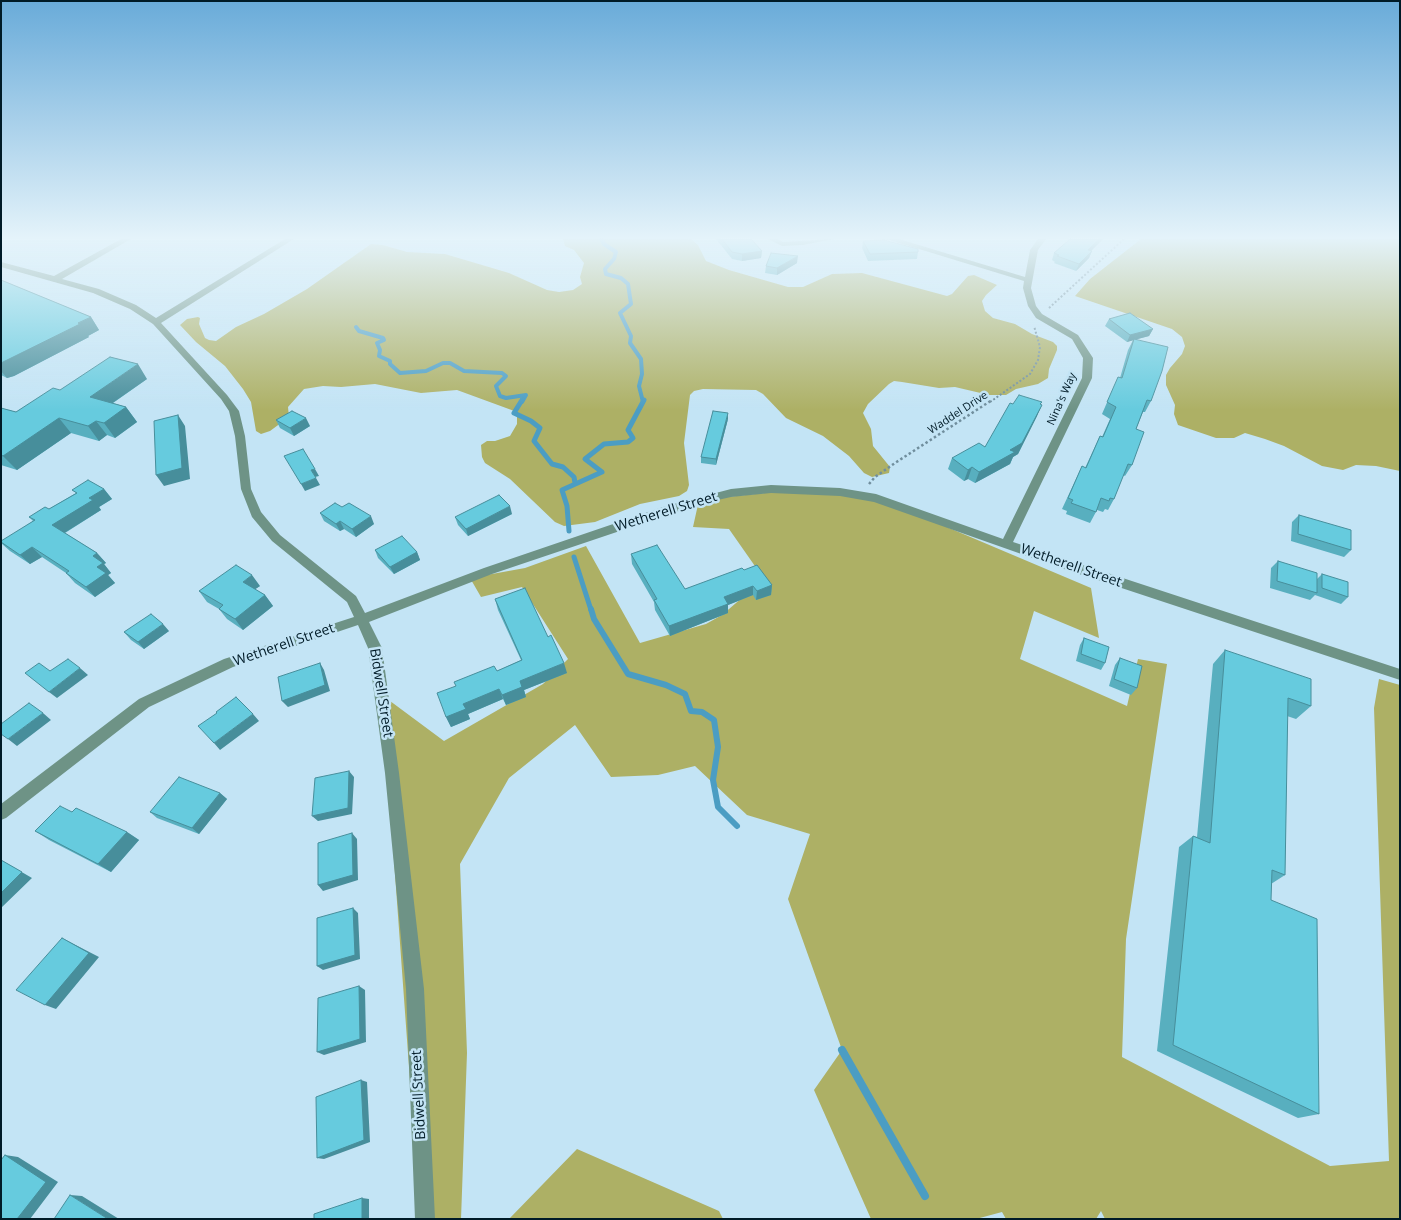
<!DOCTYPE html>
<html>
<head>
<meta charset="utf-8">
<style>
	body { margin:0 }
	#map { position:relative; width:1401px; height:1220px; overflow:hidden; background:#c3e4f5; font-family:"Open Sans",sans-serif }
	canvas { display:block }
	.frame { position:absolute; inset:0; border:2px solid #001b27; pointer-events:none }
</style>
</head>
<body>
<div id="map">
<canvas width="1401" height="1220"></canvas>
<div class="frame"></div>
</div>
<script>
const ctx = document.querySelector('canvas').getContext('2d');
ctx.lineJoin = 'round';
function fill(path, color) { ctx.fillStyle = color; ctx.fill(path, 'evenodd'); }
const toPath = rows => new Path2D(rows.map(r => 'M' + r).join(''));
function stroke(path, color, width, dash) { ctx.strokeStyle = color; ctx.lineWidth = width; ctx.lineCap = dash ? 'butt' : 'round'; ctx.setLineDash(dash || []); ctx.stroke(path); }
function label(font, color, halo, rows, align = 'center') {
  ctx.font = font + ' "Open Sans",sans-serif'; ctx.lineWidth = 5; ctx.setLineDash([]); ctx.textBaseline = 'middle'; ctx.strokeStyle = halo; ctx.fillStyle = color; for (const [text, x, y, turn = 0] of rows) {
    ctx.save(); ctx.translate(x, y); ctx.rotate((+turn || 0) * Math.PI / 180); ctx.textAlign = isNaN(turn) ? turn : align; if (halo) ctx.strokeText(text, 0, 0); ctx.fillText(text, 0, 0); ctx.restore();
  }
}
fill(toPath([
	[563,239,691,239,698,245,706,261,729,270,788,287,803,287,832,274,862,273,947,296,952,294,968,276,974,275,997,285,986,295,982,301,985,311,993,318,1015,324,1032,334,1053,342,1057,346,1057,350,1049,369,1048,378,1038,384,1016,389,1006,395,989,395,955,387,939,388,902,382,894,381,889,384,868,404,863,413,871,429,873,446,890,467,889,473,872,477,864,473,849,456,823,436,786,418,763,394,756,390,703,389,694,391,690,395,684,443,689,485,687,491,679,496,640,504,595,522,564,526,555,522,510,479,485,463,482,457,481,445,487,441,495,441,510,436,517,424,517,412,457,390,421,393,375,384,341,387,323,386,304,389,288,407,289,417,270,431,261,434,256,431,251,402,243,389,225,366,196,342,180,325,187,319,198,317,200,318,199,324,205,338,209,340,216,341,236,327,264,314,307,289,371,244,383,245,407,252,445,254,509,273,547,290,559,292,573,290,582,284,580,277,584,263,574,250,565,246],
	[1141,239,1400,239,1400,471,1376,466,1356,465,1343,470,1322,466,1284,446,1265,439,1245,433,1234,438,1216,438,1178,425,1174,414,1175,405,1166,385,1166,375,1170,368,1182,354,1185,346,1182,337,1172,329,1075,296,1090,279],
	[802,489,890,503,1091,588,1099,638,1034,611,1020,659,1127,706,1138,659,1167,664,1126,939,1122,1057,1330,1166,1389,1161,1374,708,1379,679,1400,685,1400,1219,1105,1219,1101,1211,1096,1219,1006,1219,1002,1212,976,1219,871,1219,814,1090,842,1050,788,899,810,834,747,815,695,766,658,775,611,777,575,725,509,778,460,864,467,1053,461,1219,420,1219,382,695,444,741,543,684,568,659,522,587,481,597,470,578,525,568,586,546,640,643,706,624,722,615,764,579,729,529,693,527,699,500],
	[577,1149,719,1211,723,1219,509,1219]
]), '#adb065');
stroke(toPath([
	[601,239,604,244,616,252,614,259,605,269,606,274,621,278,628,284,631,304,620,313,631,336,630,343,641,359,642,374,639,386,643,402],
	[356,327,359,331,383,338,384,340,377,343,380,350,379,356,390,361,390,364,400,373,426,371,443,363,450,363,464,371,502,373,506,376,496,386,500,396,506,398,526,395,522,402]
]), '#4b9dc3', 4);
stroke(toPath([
	[522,400,514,413,531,421,540,428,534,441,552,464,563,467,574,477,575,483],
	[569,531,567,506,562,490,602,472,585,459,604,444,628,442,633,438,628,430,644,400],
	[574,557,591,610]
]), '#4b9dc3', 5);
stroke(toPath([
	[591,609,594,619,628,674,666,685,685,694,691,711,702,712,714,720,718,747,713,780,718,807,737,826]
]), '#4b9dc3', 6);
stroke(toPath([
	[842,1050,925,1196]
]), '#4b9dc3', 8);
stroke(toPath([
	[1049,308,1124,239],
	[990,402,1030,374,1038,360,1040,347,1034,326]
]), '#708e9d', 2, [2, 2]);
stroke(toPath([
	[869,484,875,477,895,463,992,400]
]), '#708e9d', 2.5, [2.5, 2.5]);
fill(toPath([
	[121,239,131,239,62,279,99,289,136,305,156,318,285,239,294,239,161,323,227,395,239,411,245,436,251,489,261,512,280,535,356,596,365,613,484,568,666,506,731,489,771,485,840,488,876,494,1003,539,1082,378,1083,358,1072,339,1036,318,1028,306,1023,288,1024,281,886,239,899,239,1025,277,1030,250,1038,239,1046,239,1038,250,1031,288,1036,306,1042,314,1078,335,1093,358,1092,378,1013,542,1400,669,1400,680,1061,568,874,502,840,496,771,493,731,497,700,504,492,574,369,622,382,648,399,773,424,989,435,1219,415,1219,406,989,385,773,368,648,358,625,233,667,149,707,6,818,1,820,1,804,139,699,224,659,354,617,347,602,272,541,252,517,241,489,235,436,229,411,221,399,153,324,130,309,93,293,1,267,1,262,54,276,121,239],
	[768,239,778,239,783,242,834,239,803,245,782,246,768,239]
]), '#6e9386');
fill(toPath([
	[716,239,751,239,762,251,761,258,742,261,732,259],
	[1070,239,1103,239,1091,251,1092,251,1089,258,1076,271,1054,263,1055,262,1052,260,1054,253],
	[863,241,918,252,917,259,868,261,862,248],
	[797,263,777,275,765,273,766,266],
	[1,280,91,317,99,330,88,336,89,337,14,376,7,378,1,375],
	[1109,319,1153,329,1149,336,1137,339,1151,401,1145,412,1143,412,1136,429,1132,465,1125,476,1123,475,1114,499,1108,510,1105,509,1103,512,1097,510,1090,523,1066,514,1067,511,1062,509,1082,466,1085,468,1100,436,1102,437,1110,419,1102,414,1118,377,1120,378,1128,350,1133,340,1127,342,1105,326],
	[147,379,113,403,126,407,137,422,115,438,107,435,99,441,71,433,17,470,1,465,1,408,16,412,60,390],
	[1013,404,1040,404,1037,416,1018,454,1013,457,1010,464,975,483,968,479,964,481,948,469,952,458,985,447],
	[728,419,716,465,701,463,701,457],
	[276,420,310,426,294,436,280,428],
	[104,489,112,499,99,507,101,510,65,533,97,553,106,563,104,564,111,573,108,575,115,583,95,597,75,583,66,573,42,557,30,564,10,551,1,543,33,521,29,517,49,509,76,493,72,490],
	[342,507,374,524,356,537,344,529,340,531,324,521,320,513],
	[512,514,468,536,458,525,455,517],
	[1299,515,1351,550,1344,557,1291,541,1292,522],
	[375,550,417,552,420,560,394,574,378,558],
	[631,554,685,589,744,570,772,585,771,595,756,600,753,595,728,605,728,613,670,636,655,610,654,602,632,564],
	[1278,561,1317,579,1322,574,1348,597,1341,604,1315,595,1310,600,1270,588,1271,568],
	[260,586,255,589,265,595,273,606,243,630,227,619,219,609,207,602,199,591],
	[495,599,567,673,524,690,526,697,506,705,503,699,468,714,470,719,451,727,446,717,497,671,521,660,498,610],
	[169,631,144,649,131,640,124,632],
	[1084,638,1105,663,1101,670,1076,661,1080,645],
	[1225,650,1311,706,1296,719,1287,716,1285,875,1271,884,1271,900,1319,1114,1298,1118,1157,1051,1179,847,1193,836,1197,837,1213,664],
	[1120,658,1137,688,1131,695,1109,686,1115,665],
	[220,793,227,799,199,834,157,818,150,812],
	[72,812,127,832,139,840,111,872,49,840,35,831]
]), '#58afbf');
fill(toPath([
	[1099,239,1103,239,1085,257,1088,250],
	[762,251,761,258,742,261,742,254],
	[1092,251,1089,258,1076,271,1079,264],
	[798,256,797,263,777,275,777,268],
	[91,317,99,330,88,336,89,337,14,376,7,378,1,371,1,363],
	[1153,329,1149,336,1127,342,1130,335],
	[138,364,147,379,101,411,90,397],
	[1042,405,1037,416,1018,454,1013,457,1010,464,975,483,979,472,1010,450],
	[126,407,137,422,115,438,104,423],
	[728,413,728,419,716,465,716,459],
	[178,415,185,426,190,479,164,486,156,475],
	[59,418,71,433,17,470,3,456],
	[306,418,310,426,294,436,290,428],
	[96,421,107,435,99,441,88,426],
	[972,467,968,479,964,481,968,470],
	[315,469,319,476,315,477,311,470],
	[316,478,320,485,305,491,301,484],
	[104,489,112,499,99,507,101,510,61,535,52,525,89,498],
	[510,506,512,514,468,536,466,529],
	[371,516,374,524,356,537,352,529],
	[340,521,344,529,340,531,336,524],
	[32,547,42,557,30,564,20,555],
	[417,552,420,560,394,574,390,567],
	[97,553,106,563,104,564,111,573,108,575,115,583,95,597,86,587,93,556],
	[252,575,260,586,251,592,243,582],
	[772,585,771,595,756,600,757,591],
	[753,586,753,595,728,605,728,613,670,636,669,626,724,597],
	[265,595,273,606,243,630,235,619],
	[163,624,169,631,144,649,138,642],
	[320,663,324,670,330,691,288,707,282,701],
	[564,663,567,673,524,690,526,697,506,705,502,695,520,681],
	[80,668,88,675,57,698,49,692],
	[499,689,503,699,468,714,470,719,451,727,446,717,463,704],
	[43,713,51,720,17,746,8,739],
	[253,714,259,721,220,750,214,743],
	[349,771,354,777,352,814,318,821,312,816],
	[220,793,227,799,199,834,192,828],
	[127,832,139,840,111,872,98,864],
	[352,833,357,839,358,880,323,891,318,885],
	[1,860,32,878,1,908],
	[353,908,358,913,360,959,323,970,317,966],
	[62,938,99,957,56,1009,45,1005],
	[359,986,365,990,366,1042,324,1055,317,1052],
	[361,1080,367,1082,370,1142,324,1159,317,1158],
	[5,1155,18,1157,58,1182,30,1219,17,1219],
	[70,1195,82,1196,119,1219,108,1219],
	[362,1198,369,1199,369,1219,362,1219]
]), '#478e9b');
const building = toPath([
	[722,239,751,239,762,251,742,254,732,252,722,239],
	[1070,239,1099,239,1088,250,1092,251,1079,264,1057,256,1059,255,1054,253,1070,239],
	[884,240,918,249,918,252,870,254,863,241,884,240],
	[771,253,798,256,777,268,766,266,771,253],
	[1,280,91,317,78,323,80,324,1,363,1,280],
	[1130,313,1153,329,1130,335,1109,319,1130,313],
	[1134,339,1168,347,1162,371,1151,401,1147,400,1136,429,1144,432,1132,465,1128,464,1114,499,1110,498,1109,501,1101,498,1096,512,1071,503,1073,500,1068,498,1082,466,1086,468,1100,436,1103,437,1116,407,1107,402,1118,377,1122,378,1134,339],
	[110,357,138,364,90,397,126,407,104,423,96,421,88,426,59,418,3,456,1,455,1,408,16,412,53,388,60,390,110,357],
	[1019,395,1042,402,1040,404,1042,405,1022,443,1010,450,1015,452,979,472,972,467,968,470,952,458,979,443,985,447,1010,403,1013,404,1019,395],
	[292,411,306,418,290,428,276,420,292,411],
	[713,411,728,413,716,459,701,457,713,411],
	[178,415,182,468,156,475,154,421,178,415],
	[303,449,315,469,311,470,316,478,301,484,284,456,303,449],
	[88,480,104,489,89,498,93,500,52,525,97,553,93,556,103,563,97,567,106,573,86,587,66,573,69,571,32,547,20,555,1,542,1,541,35,520,29,517,45,507,49,509,77,493,72,490,88,480],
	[499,495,510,506,466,529,455,517,499,495],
	[335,503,342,507,349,503,371,516,352,529,340,521,336,524,320,513,335,503],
	[1299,515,1351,530,1351,550,1298,534,1299,515],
	[402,536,417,552,390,567,375,550,402,536],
	[657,545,685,589,742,568,744,570,757,565,772,585,757,591,753,586,724,597,728,604,669,626,654,600,657,599,631,554,657,545],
	[1278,561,1317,573,1317,593,1277,581,1278,561],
	[236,565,252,575,243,582,265,595,235,619,219,609,223,605,199,591,236,565],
	[1322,574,1348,582,1348,597,1322,588,1322,574],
	[525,588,548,637,551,635,564,663,520,681,522,687,502,695,499,689,463,704,466,709,446,717,437,693,456,686,454,682,494,666,497,671,522,660,495,599,525,588],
	[151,614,163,624,138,642,124,632,151,614],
	[1084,638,1109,647,1105,663,1081,654,1084,638],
	[1225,650,1311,679,1311,706,1288,698,1285,875,1272,870,1271,900,1317,919,1319,1114,1173,1045,1193,836,1210,843,1225,650],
	[1120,658,1142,666,1137,688,1114,679,1120,658],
	[68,659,80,668,49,692,25,673,39,663,50,671,68,659],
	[320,663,325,685,282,701,278,677,320,663],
	[236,697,253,714,214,743,198,726,217,713,216,712,236,697],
	[29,703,43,713,8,739,1,734,1,724,29,703],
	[349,771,348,808,312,816,315,778,349,771],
	[179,777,220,793,192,828,150,812,179,777],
	[60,806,72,812,76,808,127,832,98,864,35,831,60,806],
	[352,833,353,875,318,885,318,843,352,833],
	[1,860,22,872,1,893,1,860],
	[353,908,355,955,317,966,317,918,353,908],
	[62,938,89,953,45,1005,16,990,62,938],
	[359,986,360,1039,317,1052,318,998,359,986],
	[361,1080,364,1140,317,1158,316,1097,361,1080],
	[5,1155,46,1182,17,1219,1,1219,1,1160,5,1155],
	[70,1195,108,1219,54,1219,70,1195],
	[362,1198,362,1219,314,1219,314,1214,362,1198]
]);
fill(building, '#66cbde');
stroke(building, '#478e9b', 1);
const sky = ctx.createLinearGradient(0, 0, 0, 410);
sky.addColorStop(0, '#69abd9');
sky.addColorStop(0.58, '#e4f3fa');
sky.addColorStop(1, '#e4f3fa00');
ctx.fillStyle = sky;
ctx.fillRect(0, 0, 1401, 410);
label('11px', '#001b27', '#c3e4f5', [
	["Nina's Way",1062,399,-66],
	["Waddel Drive",958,413,-33]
]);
label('14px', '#001b27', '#c3e4f5', [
	["Wetherell Street",666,512,-17],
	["Wetherell Street",1071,566,19],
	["Wetherell Street",284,645,-19],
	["Bidwell Street",381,693,81],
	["Bidwell Street",419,1095,-93]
]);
</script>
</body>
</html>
